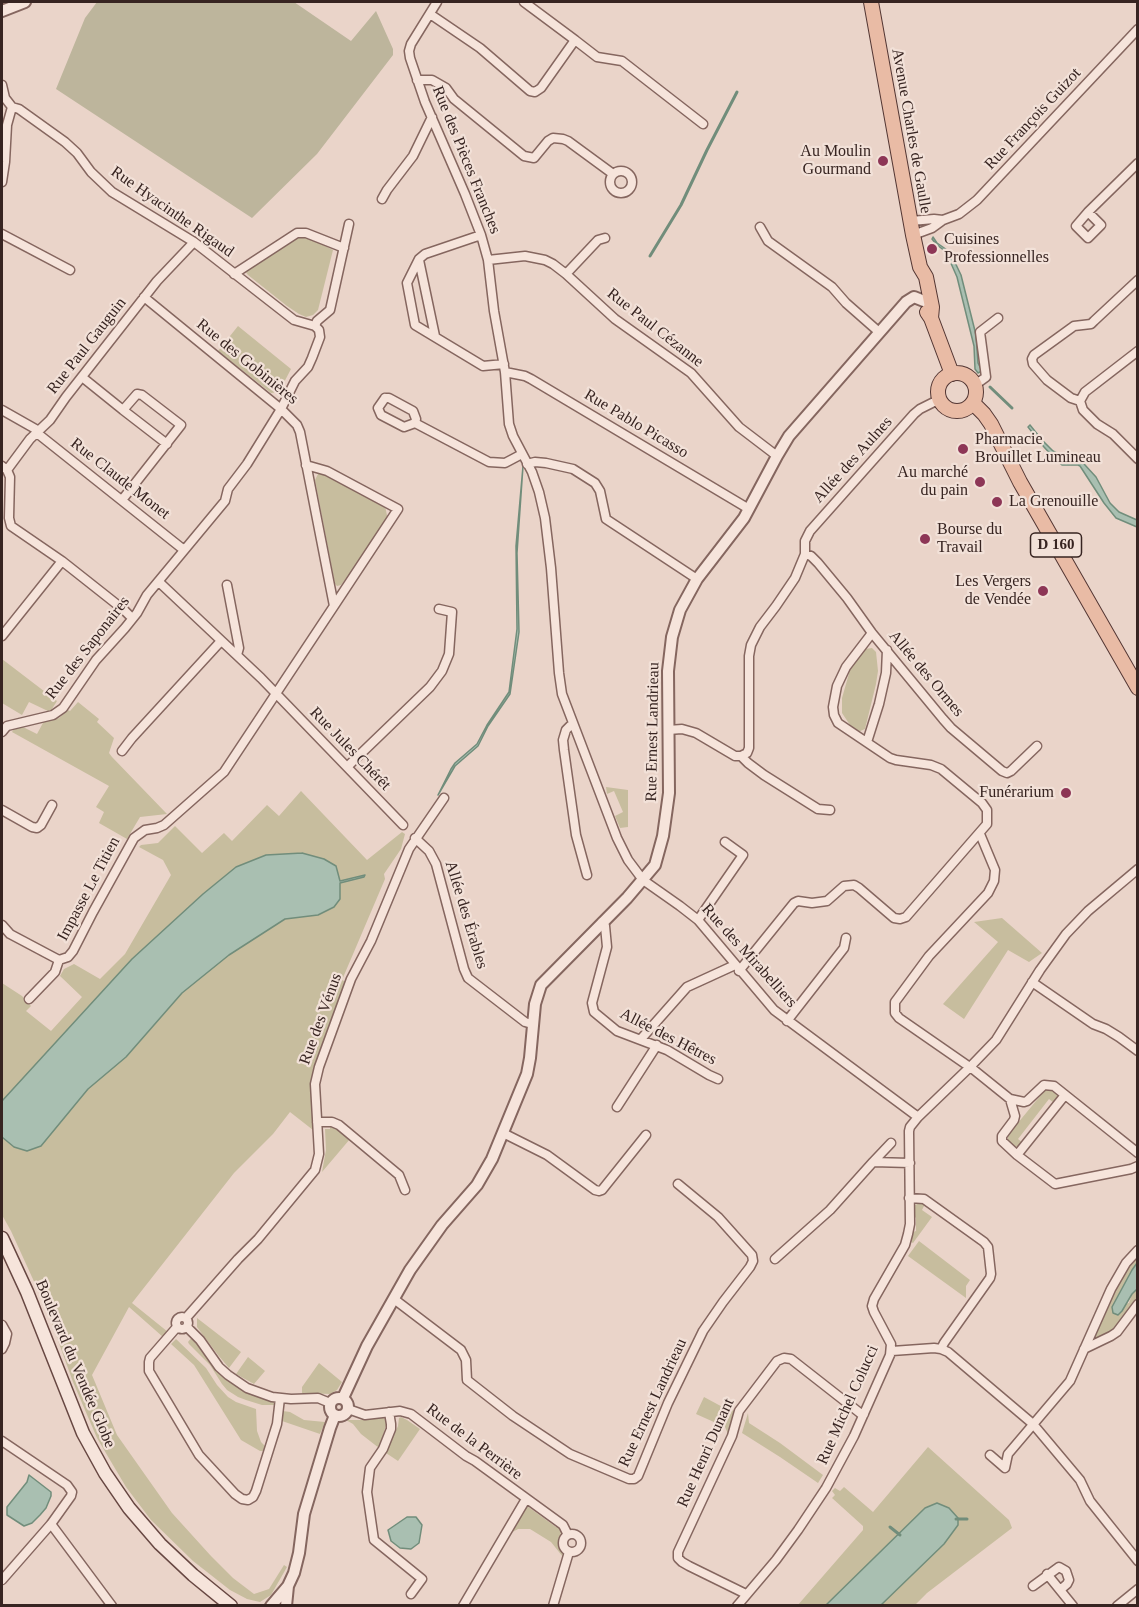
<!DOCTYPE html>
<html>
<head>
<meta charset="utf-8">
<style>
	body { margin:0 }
	#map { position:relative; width:1139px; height:1607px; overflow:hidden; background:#ead4c9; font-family:"Times New Roman",serif }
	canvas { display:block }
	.frame { position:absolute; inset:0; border:3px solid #372421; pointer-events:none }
</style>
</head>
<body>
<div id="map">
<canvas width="1139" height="1607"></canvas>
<div class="frame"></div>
</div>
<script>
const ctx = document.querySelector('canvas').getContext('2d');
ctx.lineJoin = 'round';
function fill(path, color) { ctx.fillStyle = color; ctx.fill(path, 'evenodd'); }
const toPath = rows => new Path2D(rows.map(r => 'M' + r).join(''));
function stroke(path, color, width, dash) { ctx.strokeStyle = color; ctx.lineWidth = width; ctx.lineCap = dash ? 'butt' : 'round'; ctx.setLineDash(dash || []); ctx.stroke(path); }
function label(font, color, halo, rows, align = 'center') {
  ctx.font = font + ' "Times New Roman",serif'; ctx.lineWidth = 4.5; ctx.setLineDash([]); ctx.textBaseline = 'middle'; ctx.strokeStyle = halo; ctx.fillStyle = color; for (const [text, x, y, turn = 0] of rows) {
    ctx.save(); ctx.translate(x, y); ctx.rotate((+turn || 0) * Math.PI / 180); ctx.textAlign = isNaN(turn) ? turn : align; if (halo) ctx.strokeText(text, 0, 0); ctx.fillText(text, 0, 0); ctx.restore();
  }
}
fill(toPath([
	[296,236,305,236,333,250,318,310,313,315,306,317,299,314,287,306,248,275,245,271],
	[238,326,291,369,279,392,271,393,218,351],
	[325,472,385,506,388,520,356,568,350,573,341,585,337,586,335,584,315,480,318,474],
	[872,648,876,652,878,671,876,684,865,729,858,732,852,728,842,713,842,698,850,670,865,649],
	[2,659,57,701,50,712,29,702,22,715,2,703],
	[78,702,99,719,97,722,114,738,109,753,112,757,167,814,140,817,127,839,99,823,104,812,96,807,109,786,12,732,15,727,21,726,37,734,44,721,59,718,68,710,70,711],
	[606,787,628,790,628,827,620,828,615,816,623,812,614,791,607,794],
	[301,791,367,860,402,832,405,834,401,849,384,874,385,879,342,980,346,982,311,1079,313,1130,290,1112,273,1134,234,1173,132,1303,168,1332,163,1337,129,1307,92,1375,117,1435,172,1513,211,1556,233,1578,254,1594,269,1589,284,1565,287,1567,271,1595,260,1602,247,1599,230,1590,193,1561,151,1520,126,1487,97,1438,73,1382,47,1310,11,1231,2,1215,2,983,22,996,31,1006,26,1011,51,1031,82,997,60,976,64,969,74,964,100,979,125,954,171,875,163,860,139,847,141,845,158,843,175,826,202,853,224,833,232,841,267,805,279,816],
	[1002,918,1042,953,1029,962,1008,950,964,1019,943,1004,998,942,974,922],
	[1051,1089,1058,1094,1058,1099,1054,1103,1049,1099,1018,1139,1023,1143,1021,1146,1014,1147,1008,1142,1008,1135,1045,1090],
	[330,1127,336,1127,350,1139,322,1172,326,1150,325,1129,330,1129],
	[922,1202,925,1204,922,1210,932,1217,913,1243,911,1242,913,1232,916,1231,916,1218,914,1216,914,1209,915,1205],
	[919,1241,970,1280,966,1286,966,1298,908,1256],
	[1137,1254,1137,1263,1132,1270,1112,1307,1129,1303,1132,1294,1137,1289,1137,1298,1118,1326,1111,1332,1096,1340,1092,1336,1125,1269],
	[197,1318,241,1352,229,1368,218,1355,197,1327],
	[192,1337,224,1377,244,1390,273,1401,276,1403,275,1405,262,1405,246,1400,238,1397,227,1390,222,1384,210,1365,189,1344,188,1342],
	[176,1339,206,1368,217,1385,228,1397,236,1402,256,1409,257,1431,261,1442,266,1447,265,1451,260,1451,241,1440,194,1365,171,1344],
	[248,1357,265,1371,254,1384,236,1374],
	[319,1363,342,1382,337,1390,330,1394,302,1393,302,1387],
	[704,1397,730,1411,736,1410,729,1436,725,1427,696,1414],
	[283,1411,290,1412,304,1420,325,1422,320,1434,282,1421],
	[748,1413,749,1423,780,1443,823,1475,818,1483,780,1457,742,1433],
	[363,1417,381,1417,385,1419,387,1422,379,1448,361,1434,353,1424,346,1420,362,1420],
	[401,1417,407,1420,420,1429,398,1461,386,1453,398,1426,399,1418],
	[928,1447,1009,1520,1012,1528,927,1593,915,1605,797,1606,863,1530,863,1526,832,1498,835,1495,832,1491,835,1488,840,1491,844,1487,873,1512],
	[527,1506,556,1527,559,1526,561,1531,559,1544,563,1555,563,1557,551,1542,530,1529,518,1529,509,1534]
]), '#c7bd9e');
fill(toPath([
	[97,2,294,2,351,41,376,11,393,49,393,55,317,154,252,218,56,89,85,18]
]), '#bdb59c');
const water = toPath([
	[933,237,937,243,950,252,961,275,976,335,978,363,982,371,978,373,975,369,974,346,957,277,946,252,936,244,932,239,933,237],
	[1030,425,1042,440,1053,451,1064,457,1079,459,1085,465,1096,477,1110,503,1119,512,1137,520,1137,527,1116,518,1104,503,1080,466,1078,465,1062,465,1057,461,1044,447,1028,427,1030,425],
	[523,466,517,553,519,632,510,694,488,726,478,746,455,766,438,795,451,769,455,763,477,744,487,725,509,692,517,629,516,546,523,466],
	[302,853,324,859,336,866,340,881,365,875,364,877,340,883,340,899,334,907,318,915,285,919,229,955,182,993,126,1057,88,1089,41,1146,27,1151,14,1147,2,1137,2,1101,132,959,203,894,236,867,266,855,302,853],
	[1137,1263,1137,1289,1132,1294,1122,1311,1118,1315,1113,1313,1112,1307,1132,1270,1137,1263],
	[29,1475,51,1492,51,1496,46,1508,40,1515,32,1523,24,1526,7,1515,7,1507,27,1482,29,1475],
	[937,1503,949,1508,958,1518,958,1525,944,1544,881,1605,826,1605,925,1508,937,1503],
	[407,1517,416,1517,422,1525,419,1543,411,1549,400,1548,391,1541,388,1530,407,1517]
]);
fill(water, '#a9bfb1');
stroke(water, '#718d7b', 1.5);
stroke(toPath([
	[650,256,681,205,707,150,737,92],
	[990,387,1012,408],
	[956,1519,967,1519],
	[890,1527,900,1535]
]), '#718d7b', 3);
const minor = toPath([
	[437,2,411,44,409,51,410,58,425,102,465,194,481,235,488,260,494,311,505,372,509,424,513,436,532,472,539,492,545,518,551,568,559,673,562,694,617,838,628,860,643,880,680,906,698,920,774,1010,918,1117],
	[430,14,480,48,530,91,535,92,541,88,575,40,524,2],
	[575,40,597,57,622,61,703,124],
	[417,80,432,80,446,88,454,99,524,156,534,158,548,141,553,138,563,139,568,141,613,174],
	[2,85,5,98,12,107],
	[12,107,19,109,65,142,77,153,91,172,112,192,194,242,294,320,315,326],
	'610 182a11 11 0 1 1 22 0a11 11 0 1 1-22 0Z',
	[2,182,5,162,7,125,12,107],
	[382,199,387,190,413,156,432,117],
	[1088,212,1101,225,1088,238,1076,226,1088,212,1138,163],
	[911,221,934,219,943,220],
	[760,227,768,241,832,287,846,303,879,332],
	[2,234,70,270],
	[481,235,425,254,419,259,407,283,415,325,483,366,504,364],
	[913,235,932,228,943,220,959,214,977,200,1138,29],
	[419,260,435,336],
	[488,260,525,256,545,260,553,264,566,274,615,319,691,373,739,427,777,456],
	[234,274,297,233,306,233,344,248],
	[566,274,598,240,605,238],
	[1138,351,1085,392,1080,401,1083,410,1097,424,1113,434,1138,459],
	[505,372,525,376,531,379,749,509],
	[82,377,123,410],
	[975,385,986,377,980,332,998,318],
	[385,398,389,398,413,411,416,419,415,423,404,427,381,415,378,408,385,398],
	[1080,401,1071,398,1047,380,1033,364,1032,359,1034,355,1074,326,1091,324,1094,321,1138,280],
	[2,410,39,431],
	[415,423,489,462,505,463,522,454],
	[37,433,184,550],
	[527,464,535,462,546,463,573,469,595,483,600,491,606,519,609,521,697,579],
	[306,465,327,471,398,509,334,606],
	[2,466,7,470,10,477,9,518,11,526,62,561,124,610,132,618],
	[7,470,30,439,50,420,66,397,157,281,194,242],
	[122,500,181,425,142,395,137,394,123,410,167,444],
	[805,554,811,556,818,563,847,598,872,633,943,719,951,728,1002,771,1007,773,1011,771,1037,746],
	[159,582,261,678,403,825],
	[227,585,239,648,237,655],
	[2,636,62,561],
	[573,723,566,730,563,740,564,750,576,835,587,875],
	[668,730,682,729,696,733,735,756,741,756,748,763,764,775,818,809,830,810],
	[2,732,7,726,53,715,63,708,96,660,125,628,137,613,147,595,225,501,228,489,247,464,281,409,295,381,308,367,312,358,320,337,319,330,315,326,317,321,330,310,349,224],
	[867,742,879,704,886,673,887,650],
	[122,751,132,738,221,641],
	[741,756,747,753,749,748,749,656,751,645,760,627,776,606,795,578,805,554,805,541,810,531,914,414,920,409,940,399],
	[347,767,430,687,442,671,449,654,452,612,439,609],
	[2,810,32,827,37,828,41,825,52,805],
	[980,834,995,870,994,881,988,893,929,956,898,998,895,1002,895,1013,899,1018,974,1070,1010,1099,1024,1102,1027,1101,1044,1085,1054,1086,1138,1153],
	[415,838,429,851,436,864,464,969,468,978,525,1022,532,1024],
	[698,920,743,855,725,842],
	[602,922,605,926,607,947,592,1003,594,1012,617,1031,667,1050,709,1075,718,1079],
	[2,925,10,934,59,960],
	[739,971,794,903,798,901,812,903,827,901,844,886,854,885,859,888,894,918,900,919,906,917,987,824,987,810,982,803,941,769,931,765,896,760,890,758,838,723,834,715,833,707,837,686,846,667,872,633],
	[1032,982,1093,1024,1106,1029,1119,1037,1138,1051],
	[29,999,55,972,59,960,68,957,73,951,93,912,134,838,145,830,157,828,164,825,224,772,334,606,300,432,297,425,281,409,144,297],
	[787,1021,844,948,846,938],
	[641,1039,687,987,735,965],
	[1010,1099,1015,1116,1014,1120,1002,1136,1002,1141,1017,1155,1055,1184,1131,1169,1138,1166],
	[617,1107,657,1045],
	[317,1122,332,1122,339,1125,399,1175,405,1190],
	[503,1133,547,1155,595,1190,599,1191,602,1190,646,1135],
	[1017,1155,1065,1095],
	[873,1162,891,1143],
	[909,1198,924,1199,984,1242,988,1247,991,1274,990,1278,944,1343,941,1349],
	[775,1259,830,1210,873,1162,910,1163],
	[394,1299,461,1350,466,1360,467,1380,513,1416,570,1454,629,1479,634,1479,638,1476,668,1403,703,1331,723,1302,750,1267,753,1261,752,1255,718,1217,678,1184],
	'176 1323a6 6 0 1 1 12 0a6 6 0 1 1-12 0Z',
	[186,1318,238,1259,258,1239,315,1170,319,1154,315,1084,319,1067,351,979,371,941,409,849,444,798],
	[2,1325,7,1334,5,1343,2,1349],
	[177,1327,150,1358,149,1362,149,1371,199,1455,235,1494,242,1499,248,1500,253,1497,256,1491,277,1424,280,1398],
	[187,1327,200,1340,219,1367,228,1375,247,1388,272,1397,291,1399,318,1398,330,1403],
	[1084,1349,1111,1336,1117,1332,1138,1304],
	[892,1351,934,1348,941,1349,948,1352,1033,1424,1080,1480,1090,1501,1138,1561],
	[348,1409,365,1415,400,1411,411,1414,466,1456,475,1461,563,1525,568,1535],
	[389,1412,391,1424,391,1429,383,1449,370,1468,367,1492,374,1540,422,1579,411,1594],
	[2,1441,67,1485,72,1492,71,1496,51,1524,2,1580],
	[990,1455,1005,1468,1008,1454,1070,1381,1111,1289,1126,1263,1138,1250],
	[51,1524,112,1606],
	'563 1543a9 9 0 1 1 18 0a9 9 0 1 1-18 0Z',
	[1047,1574,1073,1606],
	[1033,1586,1059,1567,1066,1571,1069,1580,1067,1584,1060,1590],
	[746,1594,689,1566,682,1562,678,1558,678,1552,732,1436,739,1411,777,1361,784,1358,791,1359,860,1413,864,1414],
	[463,1606,526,1499],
	[553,1606,569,1552],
	[737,1606,776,1560,798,1530,826,1488,854,1436,890,1355,891,1344,874,1312,872,1306,874,1299,905,1245,908,1234,910,1224,909,1131,910,1127,918,1117,970,1067,996,1040,1040,970,1066,934,1088,911,1138,869],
	[1117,1606,1138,1589]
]);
const tertiary = toPath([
	[2,11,25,2],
	'330 1407a9 9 0 1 1 18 0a9 9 0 1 1-18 0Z',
	[343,1398,367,1346,410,1270,442,1225,477,1185,492,1159,527,1074,530,1058,535,1004,541,985,627,898,655,865,663,836,669,793,668,671,672,637,680,610,697,579,744,518,777,456,789,436,906,302,914,297,924,301],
	[271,1606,288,1586,294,1573,299,1553,304,1514,330,1428,335,1415],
	[286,1606,288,1586]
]);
const secondary = toPath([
	[2,1238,27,1292,83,1433,105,1473,129,1508,160,1544,193,1575,231,1606]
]);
const primary = toPath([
	[871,2,913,235,920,267,926,277,932,307,931,318],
	[927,312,931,318,952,374],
	'938 392a19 19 0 1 1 38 0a19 19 0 1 1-38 0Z',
	[973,403,984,414,991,424,1020,482,1138,688]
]);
stroke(minor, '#85665f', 11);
stroke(tertiary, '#85665f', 14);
stroke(secondary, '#674742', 15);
stroke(primary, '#533633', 16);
stroke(minor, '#f6e4db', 8);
stroke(tertiary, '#f6e4db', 10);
stroke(secondary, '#f6e4db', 12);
stroke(primary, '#e9bba5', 14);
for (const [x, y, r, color] of [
	[883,161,6,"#8d3656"],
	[932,249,6,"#8d3656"],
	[963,449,6,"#8d3656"],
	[980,482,6,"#8d3656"],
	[997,502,6,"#8d3656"],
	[925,539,6,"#8d3656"],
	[1043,591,6,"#8d3656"],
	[1066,793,6,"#8d3656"]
]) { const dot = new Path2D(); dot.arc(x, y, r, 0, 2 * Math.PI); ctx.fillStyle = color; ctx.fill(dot); stroke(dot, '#f2e1d8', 2); }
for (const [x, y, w] of [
	[1056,545,51]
]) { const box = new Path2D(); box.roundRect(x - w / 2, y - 12, w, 24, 4.5); ctx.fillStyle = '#f2e1d8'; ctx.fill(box); stroke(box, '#372421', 1.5); }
label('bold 15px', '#372421', null, [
	["D 160",1056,545]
]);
label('16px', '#372421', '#f2e1d8', [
	["Rue François Guizot",1033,119,-47],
	["Avenue Charles de Gaulle",911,131,80],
	["Rue des Pièces Franches",466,160,68],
	["Rue Hyacinthe Rigaud",172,212,35],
	["Rue Paul Cézanne",655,328,38],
	["Rue Paul Gauguin",87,346,-52],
	["Rue des Gobinières",247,362,39],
	["Rue Pablo Picasso",636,424,31],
	["Allée des Aulnes",853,460,-48],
	["Rue Claude Monet",120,479,38],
	["Rue des Saponaires",88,648,-52],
	["Allée des Ormes",926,674,50],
	["Rue Ernest Landrieau",653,732,-89],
	["Rue Jules Chérêt",350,749,46],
	["Impasse Le Titien",89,889,-62],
	["Allée des Érables",466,915,73],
	["Rue des Mirabelliers",749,956,48],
	["Rue des Vénus",321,1019,-70],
	["Allée des Hêtres",668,1037,27],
	["Boulevard du Vendée Globe",75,1364,67],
	["Rue Ernest Landrieau",653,1403,-65],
	["Rue Michel Colucci",848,1405,-66],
	["Rue de la Perrière",474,1442,37],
	["Rue Henri Dunant",706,1453,-66]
]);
label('16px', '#372421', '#f2e1d8', [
	["Au Moulin",871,152],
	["Gourmand",871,170],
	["Cuisines",944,240,"left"],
	["Professionnelles",944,258,"left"],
	["Pharmacie",975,440,"left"],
	["Brouillet Lumineau",975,458,"left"],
	["Au marché",968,473],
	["du pain",968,491],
	["La Grenouille",1009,502,"left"],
	["Bourse du",937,530,"left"],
	["Travail",937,548,"left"],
	["Les Vergers",1031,582],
	["de Vendée",1031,600],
	["Funérarium",1054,793]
], 'right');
</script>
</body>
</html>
